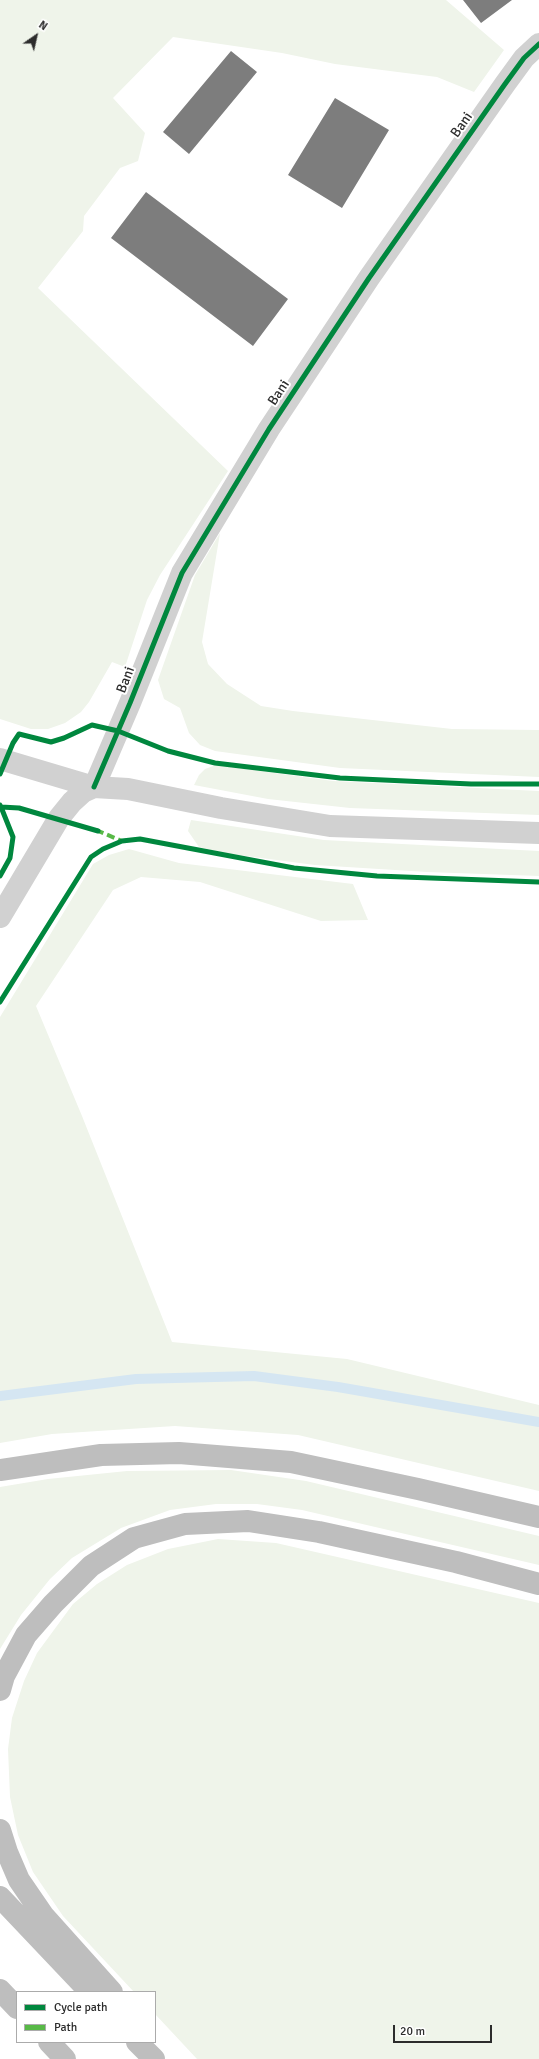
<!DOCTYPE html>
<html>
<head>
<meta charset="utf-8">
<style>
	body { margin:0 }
	#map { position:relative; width:539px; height:2059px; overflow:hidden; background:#fff; font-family:Signika,sans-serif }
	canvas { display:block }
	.legend { position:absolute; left:16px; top:1991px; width:140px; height:52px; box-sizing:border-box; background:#fff; border:1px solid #ababab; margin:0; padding:5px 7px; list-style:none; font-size:12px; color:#2c2c2c }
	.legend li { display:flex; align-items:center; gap:8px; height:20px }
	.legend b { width:20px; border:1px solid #ababab }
	.north { position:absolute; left:16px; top:16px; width:40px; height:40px; -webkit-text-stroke:3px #fff; paint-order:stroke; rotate:34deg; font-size:11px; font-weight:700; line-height:16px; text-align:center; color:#2c2c2c }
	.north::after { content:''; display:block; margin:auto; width:14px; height:18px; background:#2c2c2c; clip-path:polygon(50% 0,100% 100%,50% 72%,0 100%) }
	.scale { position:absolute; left:393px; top:2025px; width:99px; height:18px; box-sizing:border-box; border:2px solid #2c2c2c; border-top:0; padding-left:5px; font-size:12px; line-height:14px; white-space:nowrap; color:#2c2c2c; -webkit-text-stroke:3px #fff; paint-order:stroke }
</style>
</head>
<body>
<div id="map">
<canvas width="539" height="2059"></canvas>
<ul class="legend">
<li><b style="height:5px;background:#00873e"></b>Cycle path</li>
<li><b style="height:5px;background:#58b947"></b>Path</li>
</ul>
<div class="north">N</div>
<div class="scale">20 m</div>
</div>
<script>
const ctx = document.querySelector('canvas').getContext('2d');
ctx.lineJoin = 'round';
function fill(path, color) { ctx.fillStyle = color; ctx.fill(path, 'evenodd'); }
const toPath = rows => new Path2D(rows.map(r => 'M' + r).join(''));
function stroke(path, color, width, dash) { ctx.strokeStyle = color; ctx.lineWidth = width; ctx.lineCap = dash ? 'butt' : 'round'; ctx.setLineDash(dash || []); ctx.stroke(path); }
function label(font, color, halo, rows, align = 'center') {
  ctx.font = font + ' Signika,sans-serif'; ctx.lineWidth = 4; ctx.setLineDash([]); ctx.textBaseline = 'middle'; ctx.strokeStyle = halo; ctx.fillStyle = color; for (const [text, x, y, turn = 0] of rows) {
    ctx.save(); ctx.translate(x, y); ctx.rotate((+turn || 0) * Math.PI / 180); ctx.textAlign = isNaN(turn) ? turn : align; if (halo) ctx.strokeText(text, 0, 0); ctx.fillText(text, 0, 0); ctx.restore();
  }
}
fill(toPath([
	[0,0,446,0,504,50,474,92,437,77,335,64,282,53,173,37,113,98,145,133,138,161,120,168,84,216,83,231,38,288,228,471,160,575,147,600,125,667,112,662,89,702,81,712,65,723,48,729,31,729,0,719],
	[220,533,202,642,208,664,227,684,261,706,293,711,452,729,539,730,539,777,340,768,215,751,200,745,189,733,180,708,164,699,158,680,195,575],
	[216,765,333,781,539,791,539,815,350,808,268,799,194,785,199,775,205,769],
	[191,820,324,840,539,851,539,876,427,872,315,865,223,853,199,847,188,831],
	[129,849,179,863,353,884,368,920,321,921,200,882,141,877,113,890,36,1006,82,1116,172,1342,347,1359,539,1405,539,1491,298,1435,175,1426,52,1434,0,1443,0,1017,93,864,109,855],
	[231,1470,306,1481,539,1536,539,1565,302,1510,257,1504,216,1504,170,1510,121,1528,72,1558,50,1579,21,1615,0,1649,0,1487,48,1479,127,1471],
	[218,1539,276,1543,539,1603,539,2059,197,2059,155,2014,155,1992,134,1992,63,1916,33,1872,18,1835,10,1797,8,1749,12,1718,24,1681,37,1653,73,1604,97,1584,127,1565,168,1549]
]), '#eff4ea');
stroke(toPath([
	[0,1396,136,1379,254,1376,338,1387,539,1422]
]), '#d5e6f2', 10);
fill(toPath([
	[463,0,512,0,481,23],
	[231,51,257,72,189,154,163,132],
	[335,98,389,130,342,208,288,175],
	[146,192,288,299,253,346,111,238]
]), '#7d7d7d');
stroke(toPath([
	[0,759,94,787],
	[94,787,130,703,182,573,269,429,369,278,505,84,524,58,539,44],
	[0,917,59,818,72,802,83,792,94,787,128,789,221,808,330,826,539,833]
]), '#d1d1d1', 22);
stroke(toPath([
	[0,1470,101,1455,179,1453,291,1462,418,1489,539,1517],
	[0,1690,4,1676,26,1635,53,1604,91,1566,134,1538,185,1524,248,1521,319,1532,456,1562,539,1584],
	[0,1830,7,1852,19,1880,43,1915,112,1992],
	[0,1897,90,1992],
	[0,1990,17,2008],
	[49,2042,65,2059],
	[137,2042,154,2059]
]), '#bebebe', 22);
stroke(toPath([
	[96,830,122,841]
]), '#58b947', 4, [8, 4]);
stroke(toPath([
	[0,774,13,743,19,734,51,742,64,738,92,725,118,731,168,751,215,763,340,778,471,784,539,784],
	[94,787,130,703,182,573,269,429,369,278,505,84,524,58,539,44],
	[0,805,1,807,19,808,98,831],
	[0,876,10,858,13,837,1,807],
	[0,1002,91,857,103,849,122,841,140,839,294,868,377,876,539,882]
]), '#00873e', 5);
label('14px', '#2c2c2c', '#fff', [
	["Bani",462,125,-55],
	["Bani",279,393,-57],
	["Bani",126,680,-69]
]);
</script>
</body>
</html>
